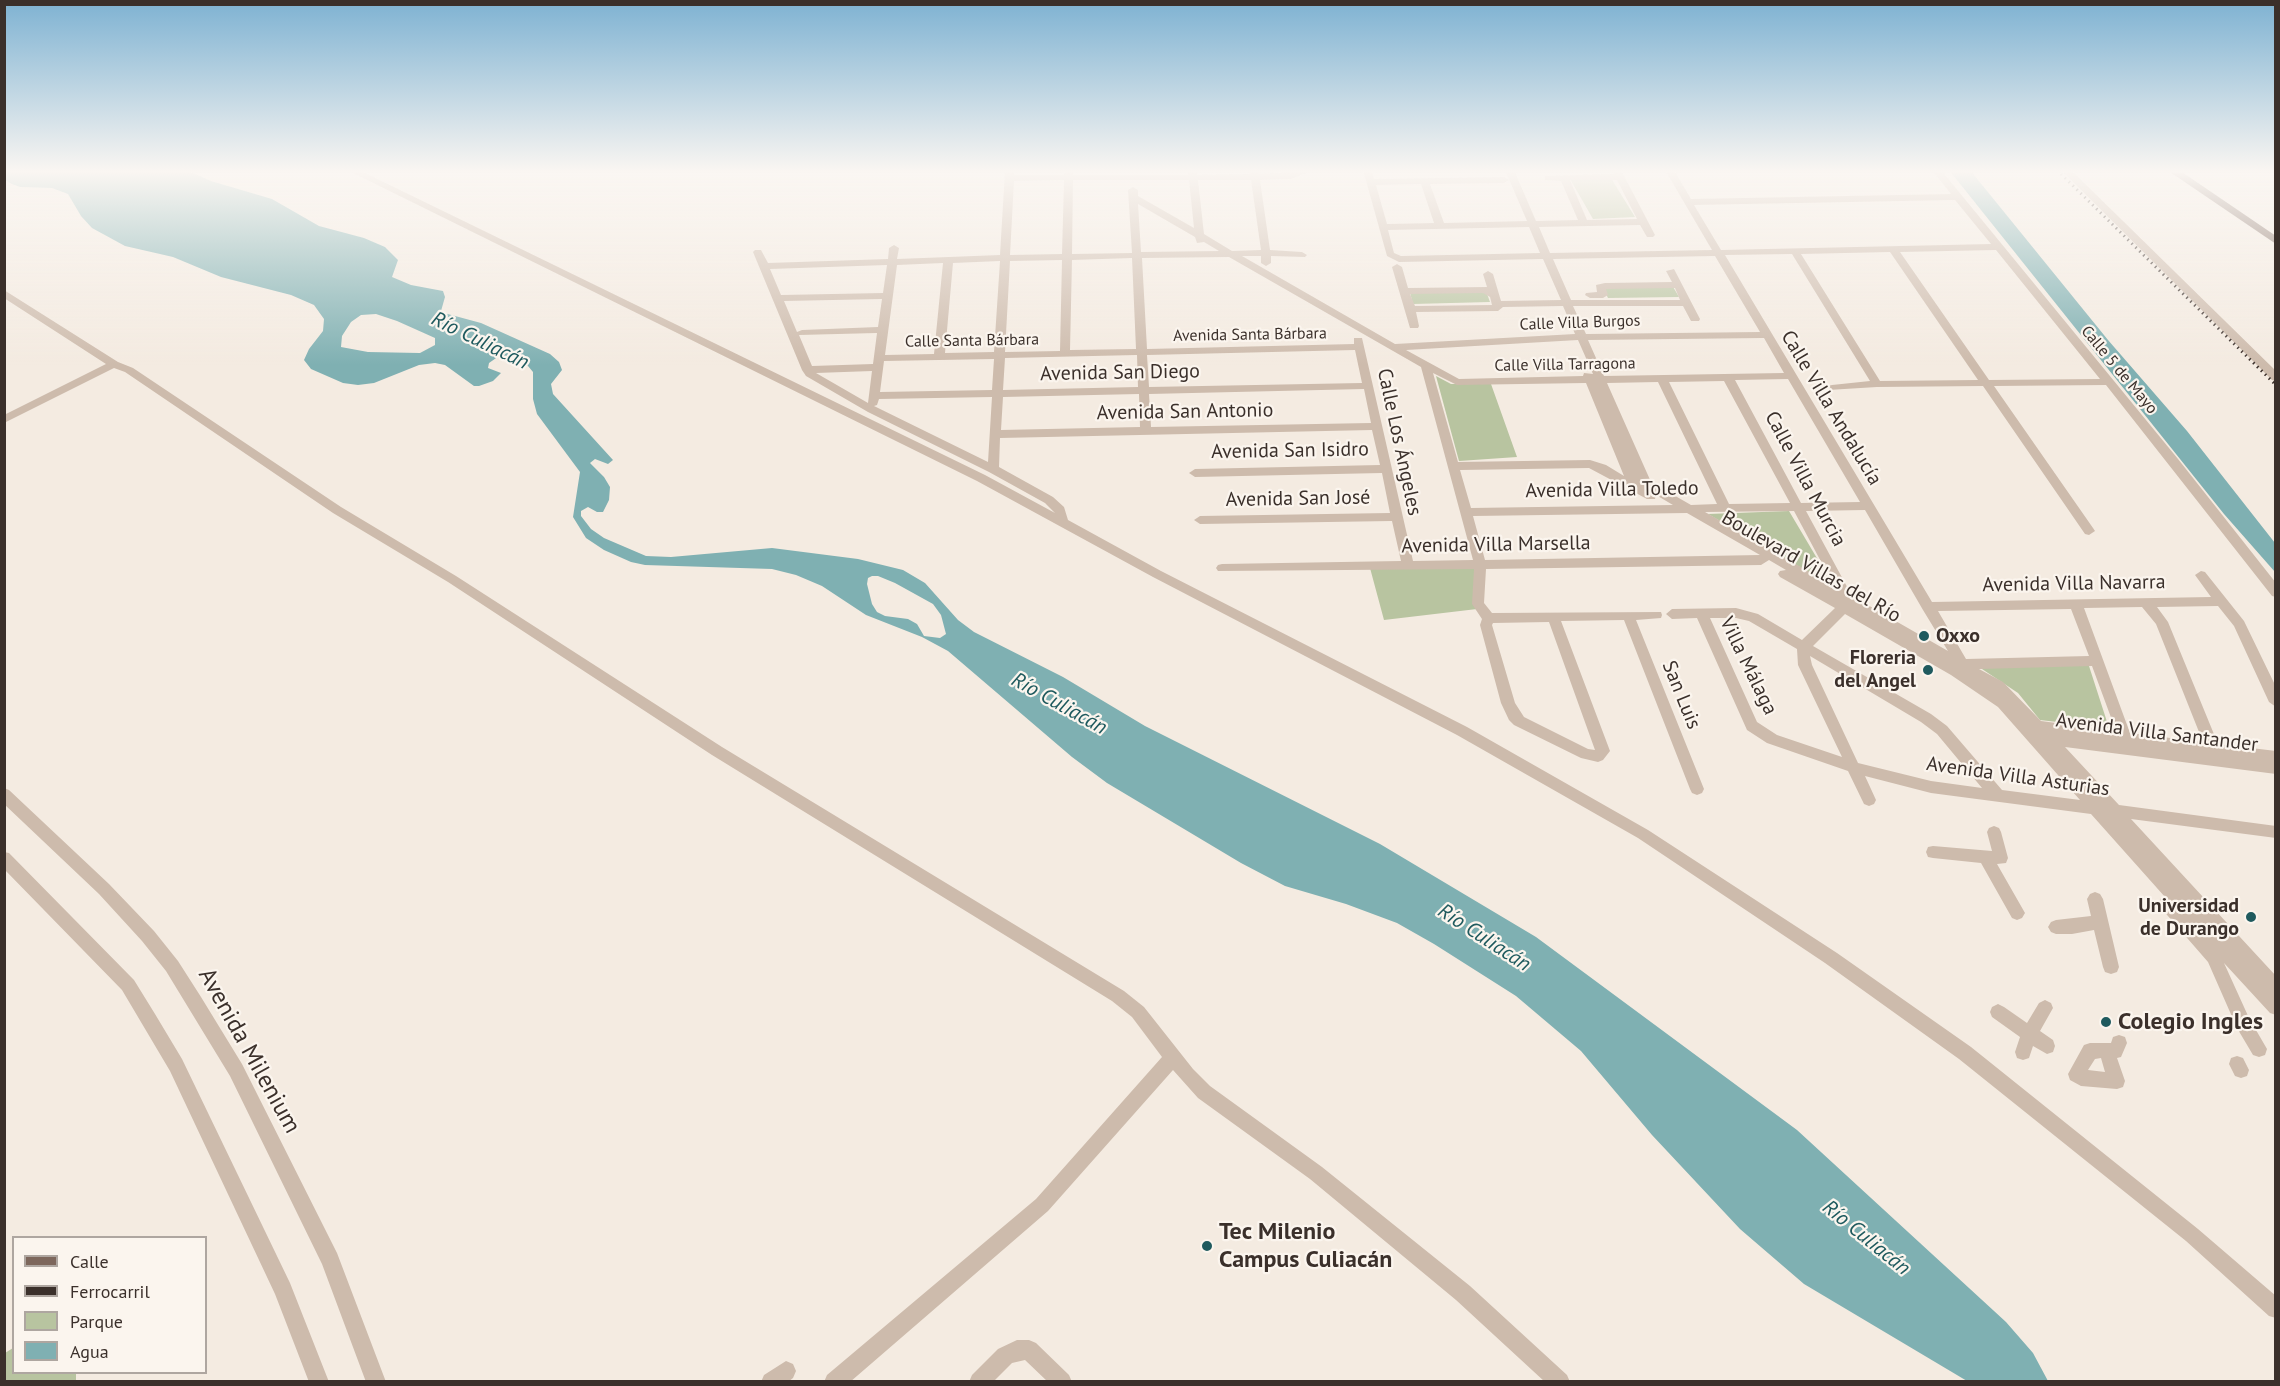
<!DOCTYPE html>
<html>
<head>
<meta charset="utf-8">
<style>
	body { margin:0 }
	#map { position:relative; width:2280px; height:1386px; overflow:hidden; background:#f4ebe1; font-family:"PT Sans",sans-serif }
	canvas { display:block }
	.frame { position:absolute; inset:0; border:6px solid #3b302b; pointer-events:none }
	.legend { position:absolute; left:12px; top:1236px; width:195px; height:138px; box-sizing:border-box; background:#fbf5ee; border:2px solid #aea6a0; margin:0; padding:8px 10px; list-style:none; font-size:18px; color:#3b302b }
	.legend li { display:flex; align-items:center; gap:12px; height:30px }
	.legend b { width:30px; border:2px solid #aea6a0 }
</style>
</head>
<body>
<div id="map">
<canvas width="2280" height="1386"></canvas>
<div class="frame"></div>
<ul class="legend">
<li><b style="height:8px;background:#7d675c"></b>Calle</li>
<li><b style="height:8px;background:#3b302b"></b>Ferrocarril</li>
<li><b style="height:16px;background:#b8c4a0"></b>Parque</li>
<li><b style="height:16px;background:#7fb0b2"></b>Agua</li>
</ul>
</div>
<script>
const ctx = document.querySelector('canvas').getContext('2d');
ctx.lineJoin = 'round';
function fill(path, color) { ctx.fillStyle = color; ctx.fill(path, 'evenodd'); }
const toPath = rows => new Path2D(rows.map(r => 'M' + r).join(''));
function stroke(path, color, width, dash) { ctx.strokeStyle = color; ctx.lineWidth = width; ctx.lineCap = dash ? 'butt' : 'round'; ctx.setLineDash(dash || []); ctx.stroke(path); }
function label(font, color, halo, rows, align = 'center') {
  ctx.font = font + ' "PT Sans",sans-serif'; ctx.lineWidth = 4.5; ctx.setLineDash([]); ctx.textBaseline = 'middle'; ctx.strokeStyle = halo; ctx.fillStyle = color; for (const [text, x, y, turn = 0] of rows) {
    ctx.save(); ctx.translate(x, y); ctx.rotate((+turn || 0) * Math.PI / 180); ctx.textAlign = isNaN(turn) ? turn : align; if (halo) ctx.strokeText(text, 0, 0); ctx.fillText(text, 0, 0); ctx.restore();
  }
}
fill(toPath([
	[1611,178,1635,217,1593,219,1570,179],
	[1672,285,1679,297,1608,298,1602,286],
	[1486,291,1490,302,1413,304,1410,293],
	[1436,376,1451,384,1491,384,1517,457,1459,461],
	[1789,511,1834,587,1708,514],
	[1477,566,1477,609,1384,620,1370,568],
	[1976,665,2089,666,2109,728,2040,720,2018,693],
	[13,1348,14,1372,76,1373,76,1381,5,1381,5,1353]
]), '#b8c4a0');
fill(toPath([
	[5,170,186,170,211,181,272,199,319,226,364,238,385,247,398,260,392,277,411,285,443,291,445,297,441,311,444,313,481,323,550,354,559,362,562,370,551,384,553,394,613,460,608,464,595,459,590,463,604,477,610,487,609,500,603,512,597,512,588,507,581,511,581,516,591,529,604,538,646,556,671,557,772,548,858,559,903,570,925,583,958,620,974,632,1063,677,1145,726,1380,844,1536,937,1797,1130,2006,1322,2033,1353,2048,1381,1967,1381,1804,1284,1740,1229,1652,1135,1581,1051,1516,996,1434,944,1397,923,1346,904,1285,886,1241,863,1107,783,1072,757,948,651,922,637,866,615,822,586,796,575,772,569,645,565,631,562,604,550,586,538,573,517,580,472,537,414,533,399,533,372,528,366,511,356,499,356,489,363,488,368,501,373,493,381,479,386,474,386,445,365,435,363,419,365,374,383,358,385,343,383,311,369,304,360,309,349,323,331,324,319,314,305,291,295,221,277,173,257,125,246,92,228,81,216,68,194,52,188,20,187,12,184,5,180],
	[376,314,397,321,435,338,435,345,420,353,368,352,341,347,342,336,351,322,361,315],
	[872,576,878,576,895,583,933,604,941,615,946,634,940,638,924,636,917,624,908,619,885,616,877,612,872,604,867,584,868,578],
	[1949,170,1970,170,2108,340,2187,431,2275,543,2275,572,2224,514]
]), '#7fb0b2');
fill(toPath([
	[347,170,359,170,985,475,1055,513,1045,503,989,472,868,412,806,376,802,370,753,252,755,250,761,250,768,263,888,259,889,248,894,245,899,248,897,259,1000,255,1005,170,1014,170,1014,175,1064,175,1065,170,1073,170,1073,175,1188,175,1188,170,1197,170,1197,175,1250,174,1250,170,1259,170,1259,174,1313,170,1291,179,1260,180,1270,250,1302,252,1307,255,1305,257,1271,256,1271,263,1266,266,1261,263,1261,256,1242,256,1395,344,1575,334,1563,306,1503,307,1498,311,1416,312,1419,326,1418,328,1410,328,1392,267,1397,264,1402,267,1408,288,1487,287,1483,274,1488,271,1493,274,1501,301,1561,300,1543,259,1399,262,1387,256,1363,170,1372,170,1374,179,1504,177,1509,180,1504,183,1430,184,1444,223,1527,221,1505,170,1514,170,1536,221,1578,220,1561,181,1545,180,1545,176,1614,174,1612,170,1621,170,1655,235,1653,237,1647,237,1640,225,1539,227,1550,253,1712,250,1665,170,1674,170,1691,199,1951,194,1932,170,1941,170,2178,459,2276,583,2276,597,2272,596,2106,385,1994,386,2093,528,2095,531,2089,535,2085,534,1983,386,1877,387,1828,390,1828,386,1832,385,1870,381,1792,254,1725,255,1932,602,2211,597,2195,575,2201,571,2205,572,2244,621,2276,687,2276,707,2269,702,2234,626,2218,606,2157,607,2168,622,2218,744,2276,751,2276,774,2065,747,2119,805,2276,826,2276,838,2131,819,2276,976,2276,1015,2270,1013,2224,963,2249,1018,2267,1049,2265,1055,2259,1057,2253,1055,2237,1028,2208,962,2161,908,2158,903,2161,898,2165,897,2091,814,1931,793,1865,776,1876,800,1874,804,1869,806,1864,804,1848,771,1767,743,1747,730,1697,618,1672,619,1666,614,1672,609,1736,608,1758,614,1802,640,1835,608,1780,577,1778,574,1780,571,1786,570,1769,560,1761,565,1486,569,1484,603,1492,613,1661,612,1662,615,1661,618,1636,620,1704,789,1702,793,1697,795,1692,793,1690,789,1624,620,1561,621,1610,751,1603,760,1598,762,1581,758,1514,725,1509,720,1501,703,1480,625,1482,619,1472,604,1474,569,1218,571,1216,568,1218,565,1222,564,1401,561,1392,521,1200,524,1194,520,1200,516,1390,513,1382,473,1195,477,1189,473,1195,469,1380,465,1372,430,1000,438,999,467,1053,497,1064,507,1068,520,1161,571,1467,727,1648,830,1837,953,1971,1047,2198,1229,2276,1296,2276,1318,2269,1316,2186,1241,1959,1059,1825,963,1638,838,1457,735,1153,577,977,481,347,170],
	[1064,180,1062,254,1010,255,1014,181,1064,180],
	[1073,180,1189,180,1194,228,1138,196,1138,190,1133,187,1128,190,1132,253,1072,254,1073,180],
	[1198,180,1251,180,1261,250,1232,251,1204,234,1198,180],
	[1570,180,1617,180,1637,219,1587,220,1570,180],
	[1421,184,1434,223,1387,224,1376,185,1421,184],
	[1955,200,1991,244,1721,250,1694,205,1955,200],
	[1138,204,1195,237,1197,243,1204,242,1219,251,1141,252,1138,204],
	[1529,227,1540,253,1401,256,1394,253,1388,230,1529,227],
	[1996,250,2100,379,1989,380,1900,252,1996,250],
	[1890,252,1978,380,1880,381,1801,254,1890,252],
	[1715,256,1760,332,1586,334,1573,306,1683,306,1691,321,1699,321,1700,319,1674,269,1666,271,1672,282,1605,283,1596,285,1597,292,1586,293,1585,295,1590,298,1603,298,1608,295,1606,289,1675,288,1680,300,1571,300,1553,259,1715,256],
	[1229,257,1421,367,1473,560,1413,561,1362,338,1354,338,1354,344,1147,349,1142,258,1229,257],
	[1132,258,1136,349,1070,350,1072,260,1132,258],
	[1062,260,1060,351,1005,352,1010,261,1062,260],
	[1000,261,994,352,945,353,953,263,1000,261],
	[943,263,934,354,885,355,897,265,943,263],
	[887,265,883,293,781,295,770,269,887,265],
	[1483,293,1490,297,1492,305,1415,306,1410,294,1483,293],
	[882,299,878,327,802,330,797,332,784,301,882,299],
	[877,333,873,364,812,366,799,335,877,333],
	[1764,338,1784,373,1604,376,1588,340,1764,338],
	[1578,340,1593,374,1584,373,1583,376,1459,379,1406,350,1578,340],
	[1355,350,1362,383,1149,387,1147,355,1355,350],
	[1137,355,1138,387,1003,390,1005,358,1137,355],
	[994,359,992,390,880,392,884,361,994,359],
	[872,371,868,403,816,373,872,371],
	[1433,373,1457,385,1586,383,1624,476,1606,465,1590,460,1458,462,1433,373],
	[1788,379,1860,502,1801,503,1735,380,1788,379],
	[1724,381,1790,503,1729,504,1669,382,1724,381],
	[1658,382,1717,504,1691,505,1651,482,1607,383,1658,382],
	[1364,389,1371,423,1151,427,1149,394,1364,389],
	[1139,394,1140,427,1001,430,1003,397,1139,394],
	[992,397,988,462,874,406,877,405,879,399,992,397],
	[1609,412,1640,484,1641,485,1640,484,1609,412],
	[1589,468,1647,499,1655,499,1656,495,1673,505,1471,508,1460,470,1589,468],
	[1865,510,1923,610,1948,651,1852,596,1806,511,1865,510],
	[1794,511,1834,586,1705,512,1794,511],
	[1687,513,1760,555,1485,560,1473,516,1687,513],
	[2142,607,2156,624,2203,742,2130,733,2084,608,2142,607],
	[2071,609,2089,656,1966,659,1938,611,2071,609],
	[1845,614,1951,675,1998,707,2080,800,2002,790,1947,726,1931,714,1813,646,1845,614],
	[1710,618,1736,618,1749,621,1797,649,1798,665,1842,757,1777,735,1757,722,1710,618],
	[1549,622,1595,750,1588,749,1524,717,1515,703,1492,625,1493,623,1549,622],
	[1810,656,1921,722,1937,734,1982,788,1931,781,1858,763,1812,665,1810,656],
	[2092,666,2116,731,2041,721,2003,682,1979,669,2092,666],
	[2061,170,2071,170,2276,371,2276,381,2272,380,2061,170],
	[4,290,118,362,133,368,341,507,456,576,722,747,1124,991,1144,1007,1193,1069,1210,1086,1322,1167,1470,1286,1567,1375,1570,1382,1545,1382,1456,1300,1310,1179,1198,1098,1173,1070,1048,1211,850,1382,824,1382,827,1375,1036,1199,1162,1057,1132,1017,1112,1001,712,755,448,582,333,513,125,372,114,368,4,423,4,415,106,364,4,298,4,290],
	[4,788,9,790,109,884,154,931,178,961,201,997,242,1064,337,1253,386,1382,366,1382,322,1264,230,1076,166,971,142,941,99,894,4,804,4,788],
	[1994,826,1999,828,2001,832,2008,858,2006,863,1997,864,2025,913,2022,918,2017,920,2012,918,1981,863,1933,858,1928,857,1926,852,1928,847,1933,846,1992,851,1987,832,1989,828,1994,826],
	[4,852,9,853,134,980,155,1014,182,1059,290,1283,329,1382,309,1382,275,1294,170,1071,122,990,4,869,4,852],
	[2095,892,2100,894,2103,899,2119,967,2117,972,2111,974,2105,972,2103,967,2094,930,2072,934,2056,934,2051,932,2048,927,2051,922,2056,920,2091,916,2087,899,2090,894,2095,892],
	[2045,1000,2051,1003,2053,1008,2040,1031,2053,1040,2055,1046,2053,1052,2047,1054,2033,1046,2029,1058,2023,1060,2017,1058,2015,1052,2020,1037,1992,1017,1990,1012,1992,1007,1998,1004,2004,1007,2027,1023,2039,1003,2045,1000],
	[2119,1035,2125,1037,2127,1043,2121,1057,2117,1058,2125,1081,2123,1087,2117,1089,2081,1086,2070,1080,2068,1074,2084,1045,2090,1043,2111,1043,2113,1037,2119,1035],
	[2101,1058,2105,1072,2088,1070,2095,1059,2101,1058],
	[2237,1056,2243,1058,2249,1070,2247,1076,2241,1078,2235,1076,2229,1064,2231,1058,2237,1056],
	[1017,1340,1029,1340,1036,1343,1069,1375,1072,1382,1048,1382,1025,1360,1012,1363,993,1382,969,1382,972,1375,998,1349,1017,1340],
	[786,1361,793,1364,796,1371,793,1378,788,1382,761,1382,764,1375,786,1361]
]), '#cdbbac');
fill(toPath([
	[2167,170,2179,170,2276,236,2276,244,2167,170]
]), '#7d675c');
stroke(toPath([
	[2057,170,2276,385]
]), '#3b302b', 3, [1.5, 4]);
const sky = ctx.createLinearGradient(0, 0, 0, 365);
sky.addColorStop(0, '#7eb2d2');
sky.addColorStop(0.47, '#faf6f2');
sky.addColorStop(1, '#faf6f200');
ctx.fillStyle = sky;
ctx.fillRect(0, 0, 2280, 365);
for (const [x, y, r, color] of [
	[1924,636,6,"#1f5a5e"],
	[1928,670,6,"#1f5a5e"],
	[2251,917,6,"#1f5a5e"],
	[2106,1022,6,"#1f5a5e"],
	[1207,1246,6,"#1f5a5e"]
]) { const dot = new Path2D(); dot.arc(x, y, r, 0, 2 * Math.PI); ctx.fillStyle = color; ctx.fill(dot); stroke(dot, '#fbf5ee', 2); }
label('16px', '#3b302b', '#fbf5ee', [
	["Calle Villa Burgos",1580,323,-2],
	["Avenida Santa Bárbara",1250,335,-1],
	["Calle Santa Bárbara",972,341,-1],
	["Calle Villa Tarragona",1565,365,-1],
	["Calle 5 de Mayo",2119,370,50]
]);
label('20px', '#3b302b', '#fbf5ee', [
	["Avenida San Diego",1120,373,-1],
	["Calle Villa Andalucía",1831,408,59],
	["Avenida San Antonio",1185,412,-1],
	["Calle Los Ángeles",1399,442,78],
	["Avenida San Isidro",1290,451,-1],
	["Calle Villa Murcia",1805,479,62],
	["Avenida Villa Toledo",1612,490,-1],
	["Avenida San José",1298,499,-1],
	["Avenida Villa Marsella",1496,545,-1],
	["Boulevard Villas del Río",1811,567,30],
	["Avenida Villa Navarra",2074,584,-1],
	["Villa Málaga",1748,666,64],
	["San Luis",1681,695,68],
	["Avenida Villa Santander",2157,733,7],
	["Avenida Villa Asturias",2018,777,8]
]);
label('bold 20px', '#3b302b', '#fbf5ee', [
	["Oxxo",1936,636,"left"],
	["Floreria",1916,658],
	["del Angel",1916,681],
	["Universidad",2239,906],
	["de Durango",2239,929]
], 'right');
label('italic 21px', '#1f5a5e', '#fbf5ee', [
	["Río Culiacán",480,341,26],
	["Río Culiacán",1059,704,29],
	["Río Culiacán",1484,938,33],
	["Río Culiacán",1866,1238,39]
]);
label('bold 24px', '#3b302b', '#fbf5ee', [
	["Colegio Ingles",2118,1022],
	["Tec Milenio",1219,1232],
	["Campus Culiacán",1219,1260]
], 'left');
label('24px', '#3b302b', '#fbf5ee', [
	["Avenida Milenium",249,1051,61]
]);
</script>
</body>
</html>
